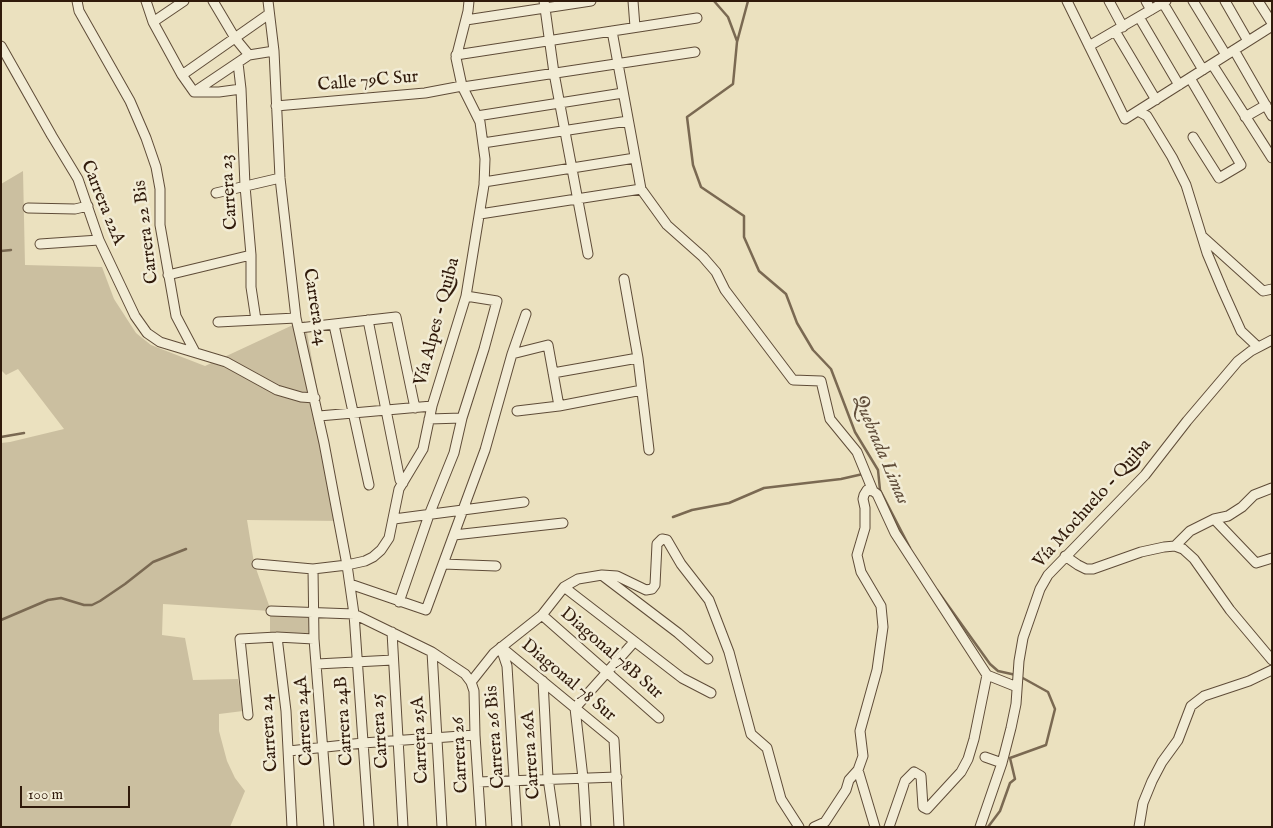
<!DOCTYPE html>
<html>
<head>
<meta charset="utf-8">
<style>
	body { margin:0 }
	#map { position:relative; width:1273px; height:828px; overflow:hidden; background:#ebe1bf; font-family:"IM FELL English",serif }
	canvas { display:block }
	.frame { position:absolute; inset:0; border:2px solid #301a0b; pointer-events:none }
	.scale { position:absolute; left:20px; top:786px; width:110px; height:22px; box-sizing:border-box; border:2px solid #301a0b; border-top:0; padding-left:6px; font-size:15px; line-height:18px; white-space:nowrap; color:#301a0b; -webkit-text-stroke:4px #f2ecd5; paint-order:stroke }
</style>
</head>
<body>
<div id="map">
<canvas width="1273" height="828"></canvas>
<div class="frame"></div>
<div class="scale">100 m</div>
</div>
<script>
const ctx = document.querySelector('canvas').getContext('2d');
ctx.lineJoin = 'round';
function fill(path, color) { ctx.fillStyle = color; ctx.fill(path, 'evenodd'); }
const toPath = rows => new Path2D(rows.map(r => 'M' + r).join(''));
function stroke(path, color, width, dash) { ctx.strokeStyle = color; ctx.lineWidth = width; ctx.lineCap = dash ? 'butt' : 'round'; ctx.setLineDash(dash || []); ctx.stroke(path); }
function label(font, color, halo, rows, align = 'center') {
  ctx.font = font + ' "IM FELL English",serif'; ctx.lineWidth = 5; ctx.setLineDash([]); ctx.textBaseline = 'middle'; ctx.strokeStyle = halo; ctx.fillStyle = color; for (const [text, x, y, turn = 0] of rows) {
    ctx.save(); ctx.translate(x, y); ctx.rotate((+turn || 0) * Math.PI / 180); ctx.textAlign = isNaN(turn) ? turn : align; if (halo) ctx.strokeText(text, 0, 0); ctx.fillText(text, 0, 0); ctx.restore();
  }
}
fill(toPath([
	[23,171,25,265,102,267,114,299,136,333,151,345,205,366,295,324,305,321,341,521,247,520,254,563,271,611,311,613,311,634,270,633,270,611,163,604,162,635,185,638,193,680,238,679,243,711,219,714,219,731,227,761,235,778,245,791,230,827,1,827,1,443,10,442,64,429,18,369,6,375,1,370,1,184]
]), '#cbbfa0');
stroke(toPath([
	[714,1,728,17,737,41],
	[748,1,737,42,733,84,687,117,693,165,701,187,744,216,744,237,759,271,786,294,797,323,813,350,831,369,855,432,878,470,880,490,910,548],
	[1,251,11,250],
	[1,437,24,433],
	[673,517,692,510,729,503,764,488,841,479,863,474],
	[937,590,990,664,998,671,1016,675],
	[1,620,48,600,61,598,84,605,92,605,100,601,125,584,153,562,186,549],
	[988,827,1000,811,1010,783,1015,779,1010,758,1046,745,1055,709,1048,692,1021,677]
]), '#7a6952', 2.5);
const minor = toPath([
	[77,1,79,11,130,101,146,138,156,167,160,189,160,225,176,316,195,352],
	[146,1,153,22,182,75,194,92],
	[213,1,235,38,249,55],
	[268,1,274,51,280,178,296,318,324,443,347,565,354,614,369,827],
	[544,1,554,73,588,254],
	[633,1,635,27],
	[1067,1,1125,119,1272,26],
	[1109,1,1123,27],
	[1146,1,1151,10],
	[1193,1,1226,55],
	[1225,1,1248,41],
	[1258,1,1272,23],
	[1163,3,1203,70],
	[1139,17,1179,85],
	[466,20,591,1],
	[153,22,184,1],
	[612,31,641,189,667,225,703,257,716,272,725,290,793,380,821,381,830,419,857,452,873,491],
	[1115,31,1156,100],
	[1,46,52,136,78,179,99,240,135,316,147,333,160,342,226,362,277,390,301,397,315,398],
	[1089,46,1166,1],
	[1234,50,1272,116],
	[456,55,697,18],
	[238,63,241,89,245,186,251,255,251,287,256,320],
	[1212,64,1272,158],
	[182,75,269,14],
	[1190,78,1241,165,1219,178,1193,137],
	[463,87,695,52],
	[194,92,249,55,274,51],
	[194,92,219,92,241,89],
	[276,106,425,93,462,86],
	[1138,111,1147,116,1172,157,1186,185,1207,253,1223,291,1241,331,1258,347],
	[477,116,623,93],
	[1245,117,1266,105],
	[483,143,628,121],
	[484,182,635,158],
	[216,193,280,178],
	[28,208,75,209,88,206],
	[480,214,641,189],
	[1203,237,1263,291,1272,289],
	[40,244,99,240],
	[168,275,251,255],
	[624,279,638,358,649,450],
	[368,320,400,480,403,483],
	[218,322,296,318],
	[334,325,369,485],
	[299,328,396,317,415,408],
	[512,354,526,314],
	[553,373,638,358],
	[517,411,559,406,642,390],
	[319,416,432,406],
	[429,419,462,418],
	[394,519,524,502],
	[1214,519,1256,563,1272,558],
	[454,535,563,523],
	[1175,546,1190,531,1214,519,1228,516,1242,507,1254,495,1272,488],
	[1065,556,1078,565,1086,569,1093,569,1141,552,1164,547,1175,546,1183,549,1194,559,1230,610,1272,660],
	[257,564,313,569,347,565,365,561,373,557,381,550,389,538,399,489,423,449,432,406,466,296,484,185,485,159,480,122,462,86,456,58,468,11,469,1],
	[443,564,496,566],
	[313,569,314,639,329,827],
	[603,576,678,633,708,659],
	[350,584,426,610,485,450,512,354,548,345,559,406],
	[564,587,682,678,711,693],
	[399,602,429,515,454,453,462,418,484,349,497,301,466,296],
	[271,611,354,614,432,652,465,674,471,682,474,691,475,735,481,827],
	[542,615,659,718],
	[392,632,403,827],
	[277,637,286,711,292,827],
	[501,647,614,740,619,827],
	[501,648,507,666,517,827],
	[432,652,442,827],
	[317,664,393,660],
	[543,681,548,778,555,827],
	[471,682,494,653,542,615,564,587,578,579,602,575,617,576,646,590,652,589,655,585,657,544,662,539,667,540,681,564,709,600,729,652,751,734,767,748,781,799,799,827],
	[248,715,240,639,277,637,314,639],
	[289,751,363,743,475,735],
	[985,757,1002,763],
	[858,770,863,756,860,731,877,670,883,627,881,606,861,572,857,555,865,528,865,508,863,499,864,495,867,490,873,491,877,494,895,533,987,675,1017,687],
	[478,782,617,777],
	[586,827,583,778,575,708,634,642],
	[814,827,825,822,846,790,849,780,858,770,875,827],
	[889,827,905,781,914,772,921,776,923,807,927,809,961,772,968,759,974,739,987,675],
	[980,827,1002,763,1011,728,1016,704,1019,661,1023,638,1040,589,1048,575,1145,475,1187,421,1238,361,1251,351,1272,340],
	[1139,827,1143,803,1152,781,1162,762,1178,740,1191,706,1204,696,1249,681,1272,670]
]);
stroke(minor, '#5f4c38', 11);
stroke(minor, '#f2ecd5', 9);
label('18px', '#301a0b', '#f2ecd5', [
	["Calle 79C Sur",368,82,-5],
	["Carrera 23",230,192,-94],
	["Carrera 22A",102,203,68],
	["Carrera 22 Bis",147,232,-97],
	["Carrera 24",314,307,81],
	["Vía Alpes - Quiba",438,322,-75],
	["Vía Mochuelo - Quiba",1093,504,-48],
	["Diagonal 78B Sur",611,654,41],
	["Diagonal 78 Sur",568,681,40],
	["Carrera 24A",305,721,-94],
	["Carrera 24B",345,721,-94],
	["Carrera 25",381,731,-94],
	["Carrera 24",270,733,-94],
	["Carrera 26 Bis",496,737,-94],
	["Carrera 25A",421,740,-93],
	["Carrera 26",461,755,-93],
	["Carrera 26A",532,755,-94]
]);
label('italic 19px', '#614e3b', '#f2ecd5', [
	["Quebrada Limas",880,450,67]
]);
</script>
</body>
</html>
